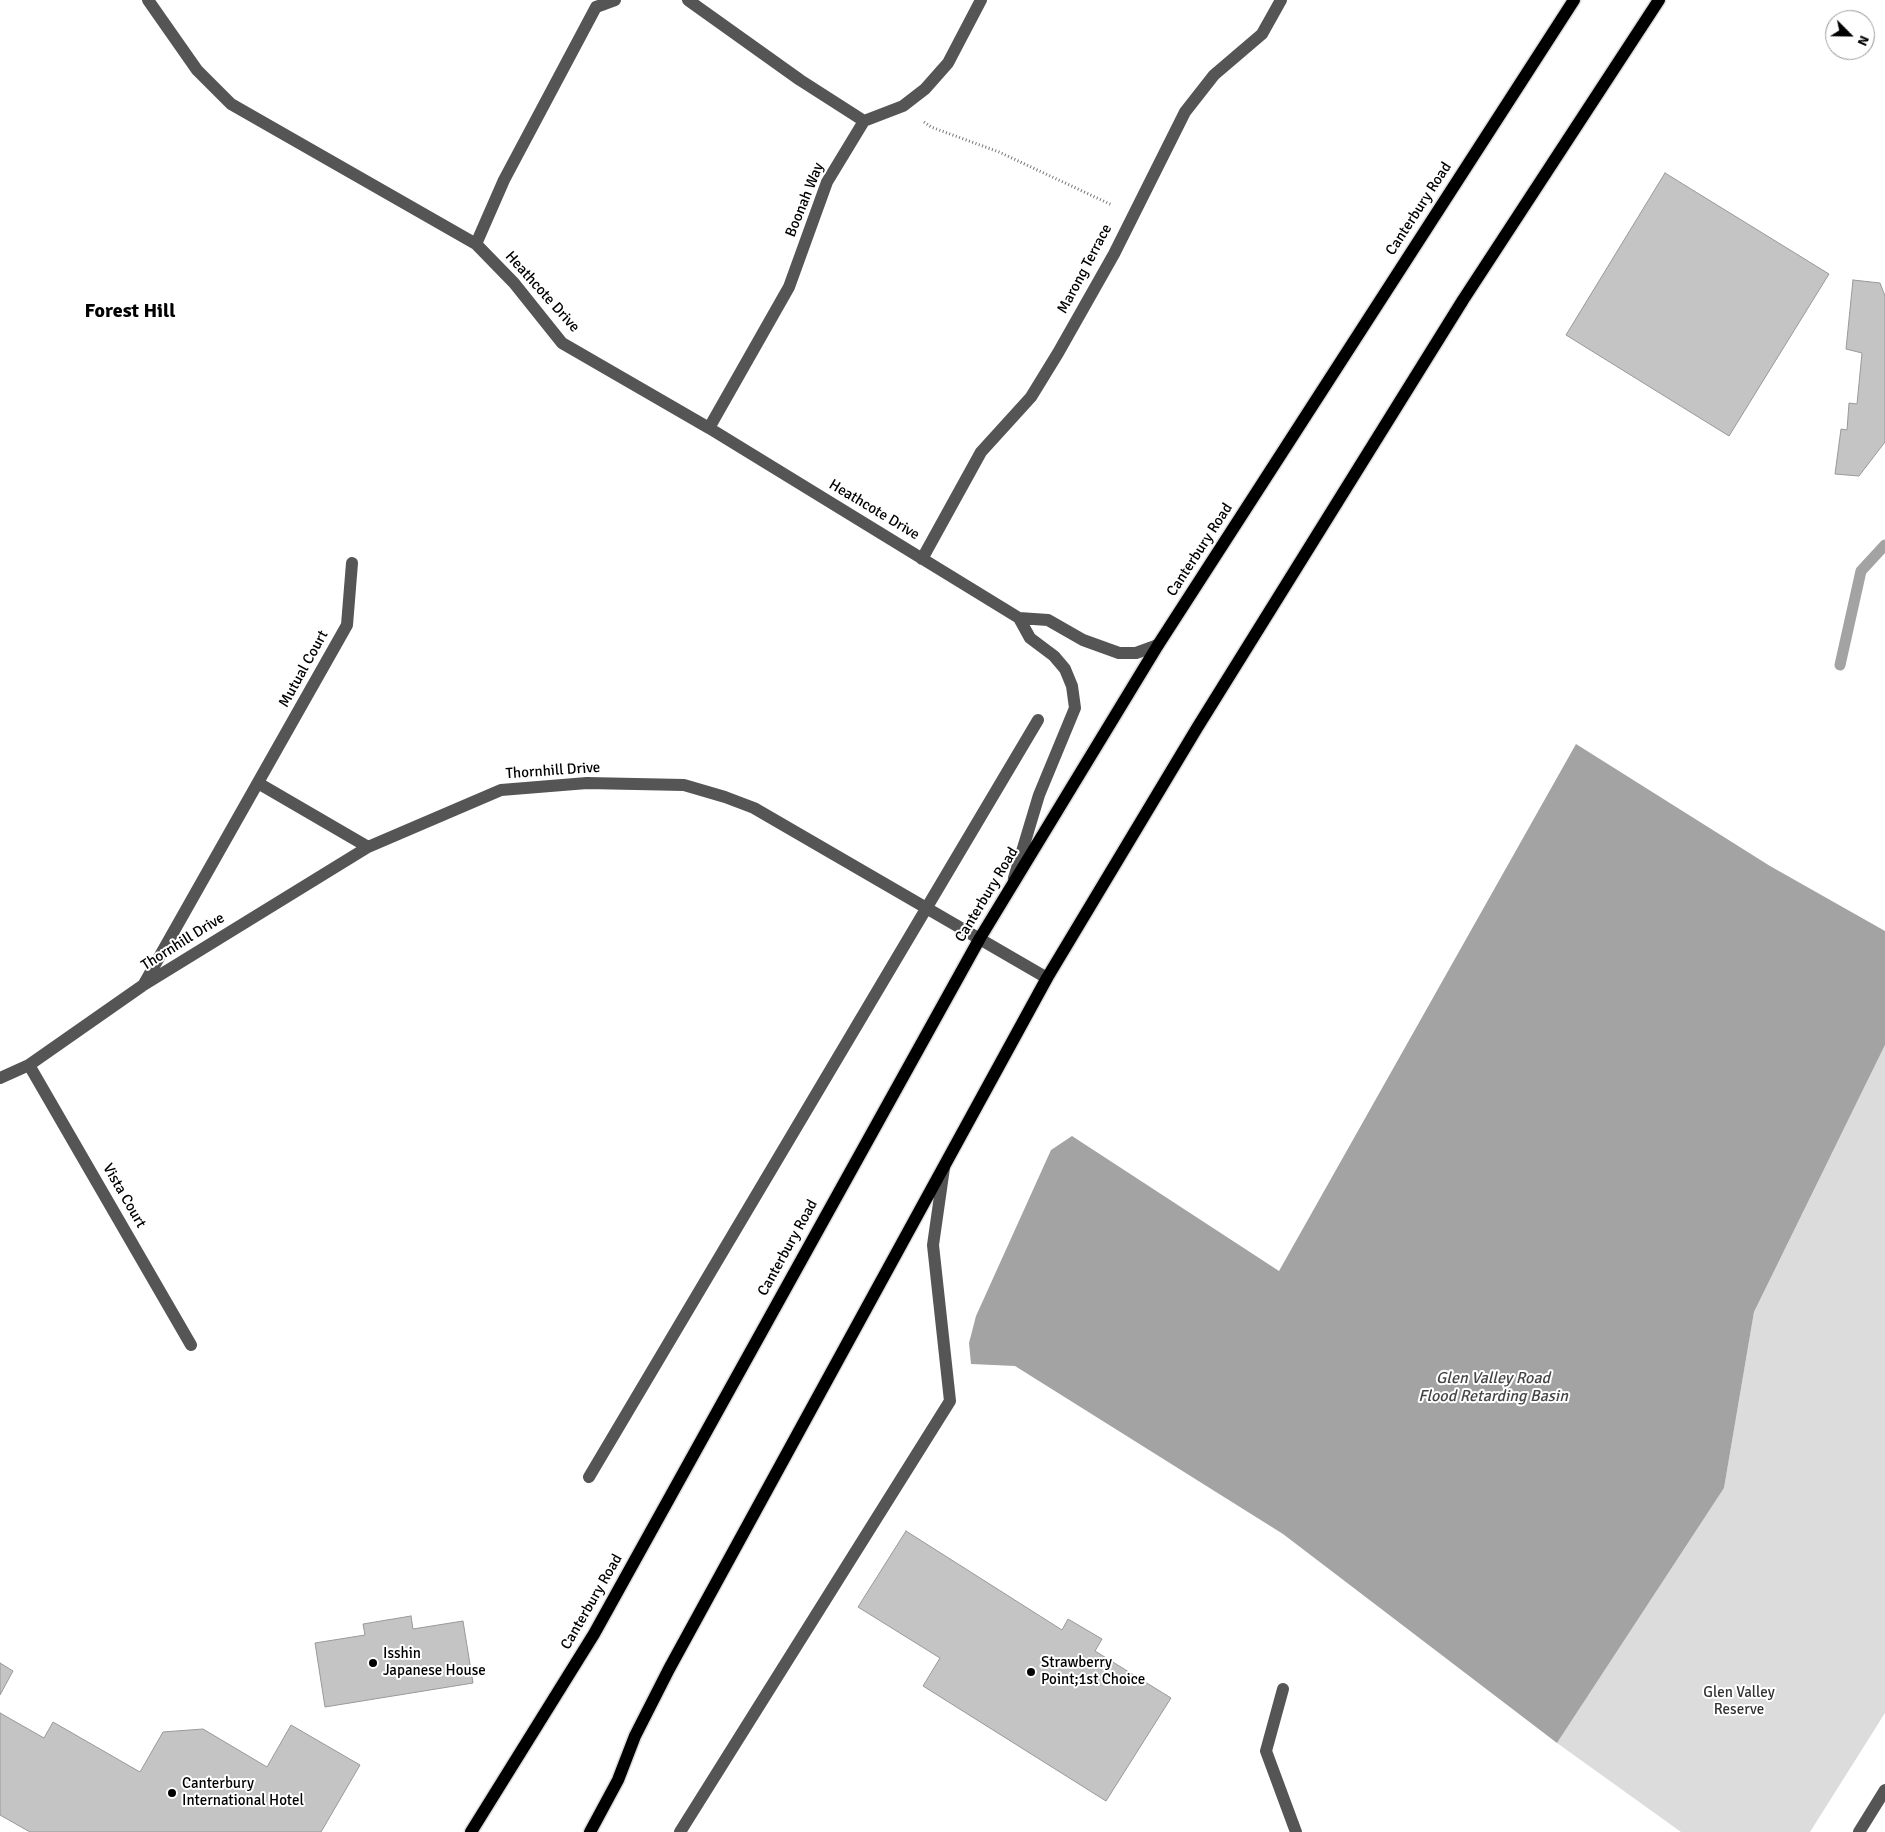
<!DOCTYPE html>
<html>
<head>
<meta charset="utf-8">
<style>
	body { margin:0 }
	#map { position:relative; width:1885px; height:1832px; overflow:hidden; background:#fff; font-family:Signika,sans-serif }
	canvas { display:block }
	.north { position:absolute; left:1825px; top:10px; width:50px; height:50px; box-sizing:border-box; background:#fff; border:1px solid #999; border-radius:50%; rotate:113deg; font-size:14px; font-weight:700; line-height:20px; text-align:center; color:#000 }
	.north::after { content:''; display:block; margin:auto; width:18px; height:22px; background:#000; clip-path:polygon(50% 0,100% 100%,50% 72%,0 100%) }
</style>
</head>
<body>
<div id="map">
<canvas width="1885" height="1832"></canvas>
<div class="north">N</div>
</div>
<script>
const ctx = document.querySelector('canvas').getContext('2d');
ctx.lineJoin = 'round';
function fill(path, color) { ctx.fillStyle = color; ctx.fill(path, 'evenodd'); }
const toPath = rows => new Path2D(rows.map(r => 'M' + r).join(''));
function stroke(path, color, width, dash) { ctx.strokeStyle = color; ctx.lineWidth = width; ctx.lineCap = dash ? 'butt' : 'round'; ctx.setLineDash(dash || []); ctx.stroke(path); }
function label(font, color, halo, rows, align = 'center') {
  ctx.font = font + ' Signika,sans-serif'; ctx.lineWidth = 4; ctx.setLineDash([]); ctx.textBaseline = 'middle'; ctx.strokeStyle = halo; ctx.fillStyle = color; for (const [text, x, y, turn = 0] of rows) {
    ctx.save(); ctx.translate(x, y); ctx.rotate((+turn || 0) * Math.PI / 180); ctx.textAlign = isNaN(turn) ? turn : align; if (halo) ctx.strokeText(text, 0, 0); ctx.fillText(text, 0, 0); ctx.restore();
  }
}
fill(toPath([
	[1885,1045,1885,1713,1810,1832,1681,1832,1557,1743,1724,1488,1754,1312]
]), '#dcdcdc');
fill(toPath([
	[1576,744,1770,866,1885,931,1885,1045,1754,1312,1724,1488,1557,1743,1283,1534,1015,1366,971,1364,969,1343,976,1316,1051,1150,1072,1136,1279,1271]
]), '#a3a3a3');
stroke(toPath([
	[1840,665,1861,571,1885,545]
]), '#a3a3a3', 11);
const building = toPath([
	[1665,173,1829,274,1729,436,1566,335,1665,173],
	[1853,280,1880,283,1885,296,1885,442,1859,476,1835,474,1841,429,1847,430,1849,403,1857,404,1862,353,1846,349,1853,280],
	[906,1531,1062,1630,1068,1619,1102,1639,1095,1651,1171,1698,1106,1801,923,1686,940,1658,858,1607,906,1531],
	[411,1616,413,1629,463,1621,473,1683,325,1707,315,1643,365,1635,363,1624,411,1616],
	[0,1663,13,1671,0,1695,0,1663],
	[0,1713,44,1738,53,1722,140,1772,163,1732,203,1729,267,1767,291,1725,360,1765,321,1832,30,1832,0,1815,0,1713]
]);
fill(building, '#c4c4c4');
stroke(building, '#999', 1);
const major = toPath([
	[471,1832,594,1634,980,938,1158,645,1574,0],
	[590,1832,618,1780,635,1736,669,1669,1047,978,1197,728,1463,300,1659,0]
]);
stroke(major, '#dbdbdb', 15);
stroke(toPath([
	[924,122,931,127,999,152,1112,205]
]), '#777', 3, [1, 2.5]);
stroke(toPath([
	[148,0,197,70,231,104,476,244,514,283,562,343,709,428,1019,618,1048,620,1083,640,1119,653,1136,653,1158,645],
	[688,0,800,80,864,121,827,182,789,287,709,428],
	[864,121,903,106,925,89,948,63,981,0],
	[476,244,504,180,596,7,615,0],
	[922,559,981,452,1031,397,1058,353,1114,254,1185,112,1214,75,1262,34,1281,0],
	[258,783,368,847],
	[1014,878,1039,795,1075,708,1072,686,1065,669,1054,656,1030,638,1019,618],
	[144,984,347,625,352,563],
	[29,1065,191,1345],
	[0,1078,29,1065,142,986,368,847,501,790,587,783,684,785,725,797,754,808,1047,978],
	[589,1477,1038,720],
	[1283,1689,1266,1751,1296,1832],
	[680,1832,950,1401,933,1245,944,1168],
	[1859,1832,1885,1790]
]), '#555', 12);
stroke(major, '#000', 12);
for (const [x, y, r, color] of [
	[373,1663,5,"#000"],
	[1031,1672,5,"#000"],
	[172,1793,5,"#000"]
]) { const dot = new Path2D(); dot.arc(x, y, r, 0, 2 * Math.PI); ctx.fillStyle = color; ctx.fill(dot); stroke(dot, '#fff', 2); }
label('15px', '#000', '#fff', [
	["Boonah Way",805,200,-68],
	["Canterbury Road",1419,209,-57],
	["Marong Terrace",1085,269,-62],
	["Heathcote Drive",542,292,48],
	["Heathcote Drive",874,510,31],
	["Canterbury Road",1200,550,-57],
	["Mutual Court",304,669,-61],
	["Thornhill Drive",553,771,-4],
	["Canterbury Road",987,895,-59],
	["Thornhill Drive",183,942,-32],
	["Vista Court",124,1196,60],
	["Canterbury Road",788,1248,-61],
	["Canterbury Road",592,1602,-60]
]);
label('15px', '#000', '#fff', [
	["Isshin",383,1654],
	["Japanese House",383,1671],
	["Strawberry",1041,1663],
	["Point;1st Choice",1041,1680],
	["Canterbury",182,1784],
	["International Hotel",182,1801]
], 'left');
label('15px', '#333', '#fff', [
	["Glen Valley",1739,1693],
	["Reserve",1739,1710]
]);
label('italic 16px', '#444', '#fff', [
	["Glen Valley Road",1493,1379],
	["Flood Retarding Basin",1493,1397]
]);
label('bold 20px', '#000', '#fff', [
	["Forest Hill",130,312]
]);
</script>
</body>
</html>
